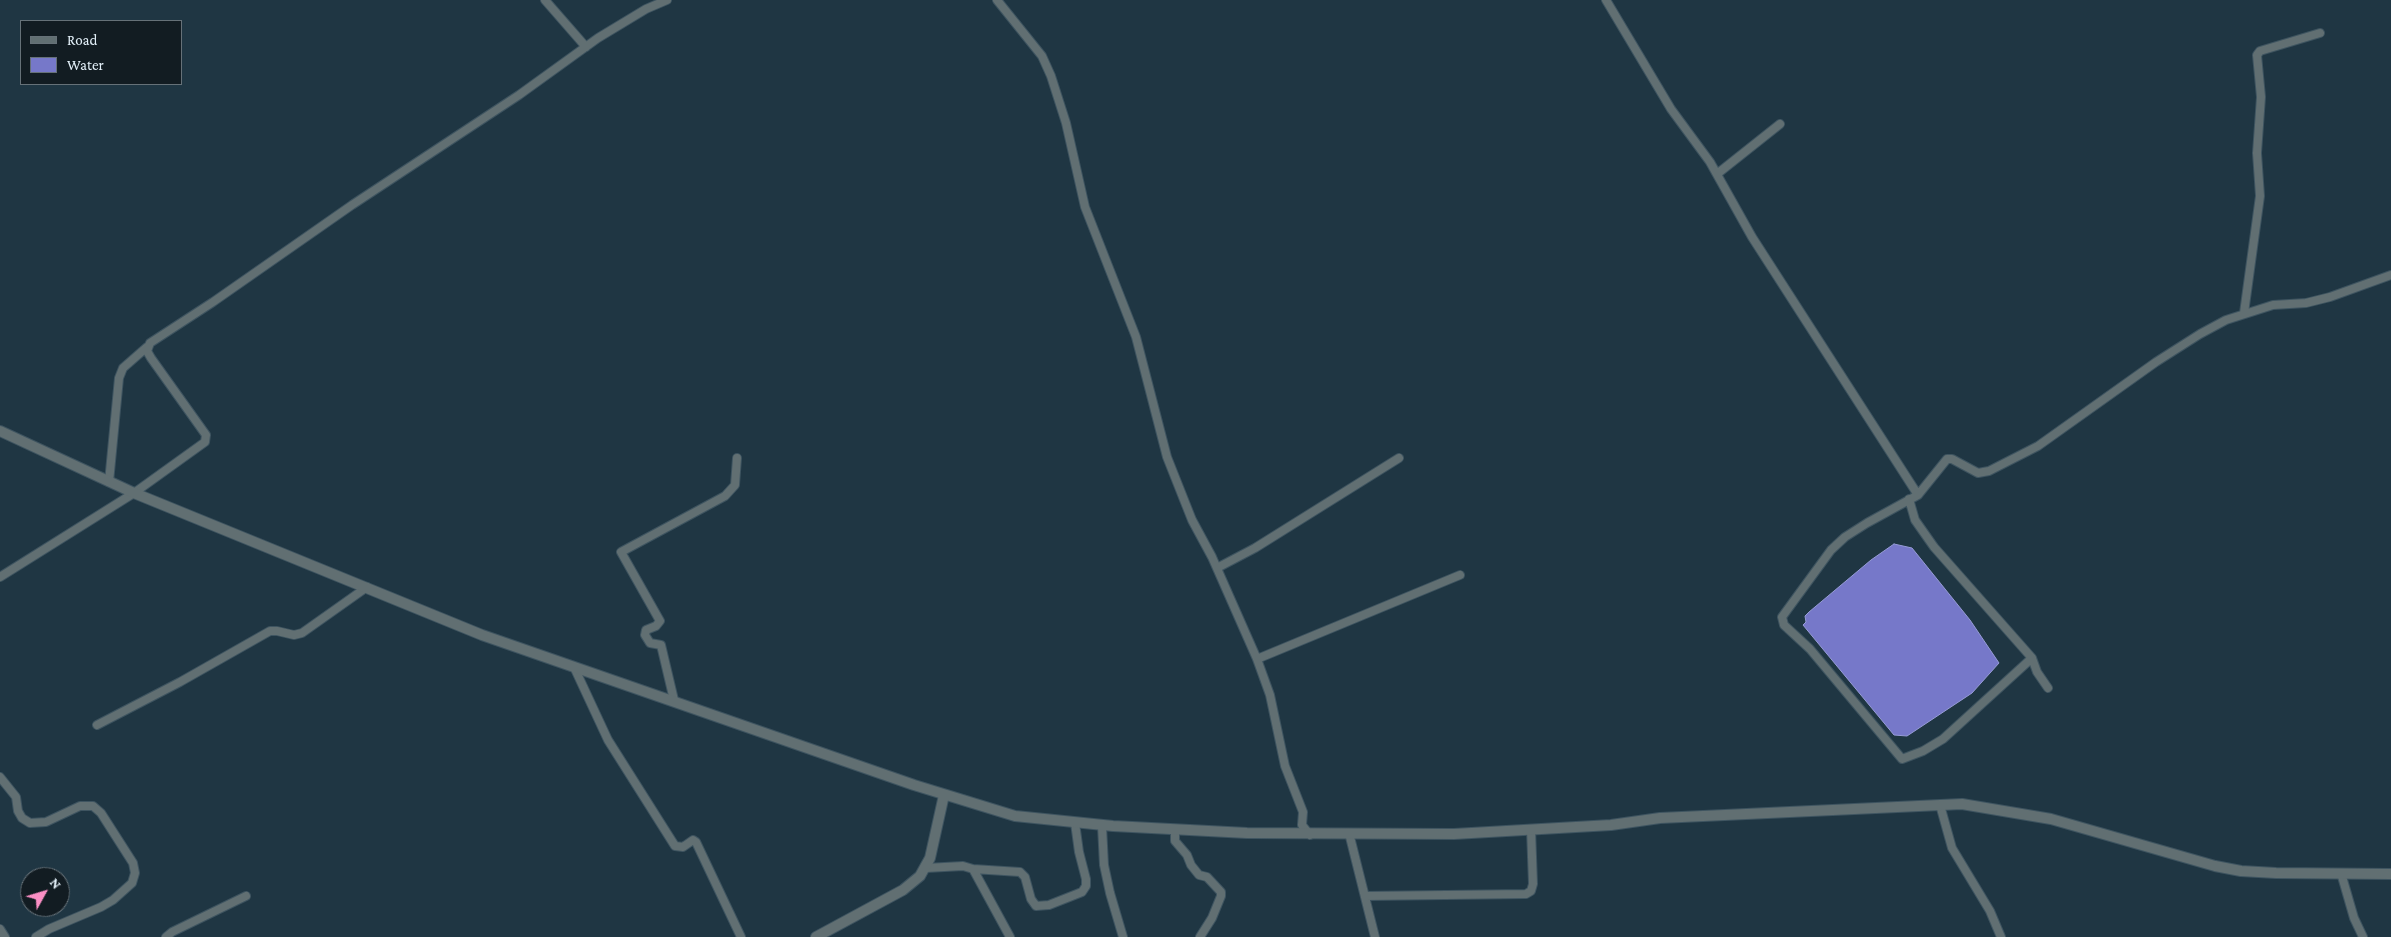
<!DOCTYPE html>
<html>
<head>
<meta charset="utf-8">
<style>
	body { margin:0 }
	#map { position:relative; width:2391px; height:937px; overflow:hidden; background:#1f3643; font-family:"Crimson Pro",serif }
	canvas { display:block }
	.legend { position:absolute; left:20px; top:20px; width:162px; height:65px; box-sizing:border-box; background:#121c22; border:1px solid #667178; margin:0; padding:6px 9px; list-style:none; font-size:15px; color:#e3f0f9 }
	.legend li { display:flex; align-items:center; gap:10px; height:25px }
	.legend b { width:25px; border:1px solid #667178 }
	.north { position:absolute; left:20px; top:867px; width:50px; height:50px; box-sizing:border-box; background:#121c22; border:1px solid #667178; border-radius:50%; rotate:51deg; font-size:14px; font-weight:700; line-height:20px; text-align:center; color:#e3f0f9 }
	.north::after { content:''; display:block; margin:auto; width:18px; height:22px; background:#fb8fc5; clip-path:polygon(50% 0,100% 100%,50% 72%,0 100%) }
</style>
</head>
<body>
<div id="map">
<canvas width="2391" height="937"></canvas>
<ul class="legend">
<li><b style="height:6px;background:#616f72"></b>Road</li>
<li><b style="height:14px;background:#7678c9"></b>Water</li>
</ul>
<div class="north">N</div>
</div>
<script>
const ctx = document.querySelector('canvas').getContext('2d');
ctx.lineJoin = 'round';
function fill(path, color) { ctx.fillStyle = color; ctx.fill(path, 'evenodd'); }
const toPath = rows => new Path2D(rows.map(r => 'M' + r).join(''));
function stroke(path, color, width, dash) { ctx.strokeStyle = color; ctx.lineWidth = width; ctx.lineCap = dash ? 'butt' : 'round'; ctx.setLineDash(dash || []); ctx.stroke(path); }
const water = toPath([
	[1894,544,1912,548,1970,620,1999,663,1972,693,1907,736,1894,735,1803,625,1806,622,1805,616,1809,612,1871,560,1894,544]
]);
fill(water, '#7678c9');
stroke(water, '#979cd7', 1);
const minor = toPath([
	[545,0,586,47],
	[997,0,1042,56,1051,76,1066,123,1085,207,1136,337,1167,457,1192,520,1212,557,1257,659,1270,695,1285,766,1303,812,1302,825,1310,835],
	[1606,0,1671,109,1710,162,1752,237,1918,495],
	[1717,174,1780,124],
	[2244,313,2260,196,2257,153,2261,97,2257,55,2260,51,2320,33],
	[109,482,119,378,123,368,147,347],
	[1909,499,1915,520,1934,547,2032,658,2037,672,2048,688],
	[1217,568,1255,548,1399,458],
	[0,577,134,493,205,442,206,435,151,358,147,351,150,343,213,302,352,205,519,95,598,38,646,9,667,0],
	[2032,658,1943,739,1923,751,1902,759,1810,649,1784,625,1782,617,1831,550,1845,537,1867,523,1918,495,1947,459,1952,459,1978,473,1989,471,2038,446,2156,362,2200,334,2226,320,2273,305,2306,303,2330,297,2391,275],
	[1257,659,1460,575],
	[574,667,608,740,675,846,683,847,693,840,696,842,741,937],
	[674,700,661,645,650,643,645,635,646,630,656,626,660,621,621,552,725,496,735,485,737,458],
	[97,725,180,682,270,631,277,631,294,635,302,633,367,587],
	[0,777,16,797,18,811,22,818,30,823,46,822,80,806,93,806,101,813,133,863,135,873,132,883,113,900,101,907,49,929,36,937],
	[1940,805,1952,848,1990,911,2001,937],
	[1102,826,1104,865,1110,893,1123,937],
	[1175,830,1175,841,1187,855,1191,865,1199,875,1207,877,1221,892,1221,896,1212,918,1200,937],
	[1349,833,1375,937],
	[926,868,963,866,973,869,1010,937],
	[973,869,1020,872,1025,877,1031,899,1036,906,1049,905,1082,892,1086,886,1086,879,1079,852,1075,823],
	[2341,873,2354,918,2363,937],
	[1365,896,1526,894,1531,891,1533,884,1531,829],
	[0,929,5,937],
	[166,937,172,932,246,896]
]);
const tertiary = toPath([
	[0,431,134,493,482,635,914,785,1015,816,1113,826,1247,833,1454,834,1611,825,1660,818,1962,804,2051,819,2215,866,2241,871,2276,873,2391,874],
	[816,937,903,890,920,876,930,858,944,795]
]);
stroke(minor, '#3e5460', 10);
stroke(tertiary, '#3e5460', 12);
stroke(minor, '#616f72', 8);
stroke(tertiary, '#616f72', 10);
</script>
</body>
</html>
